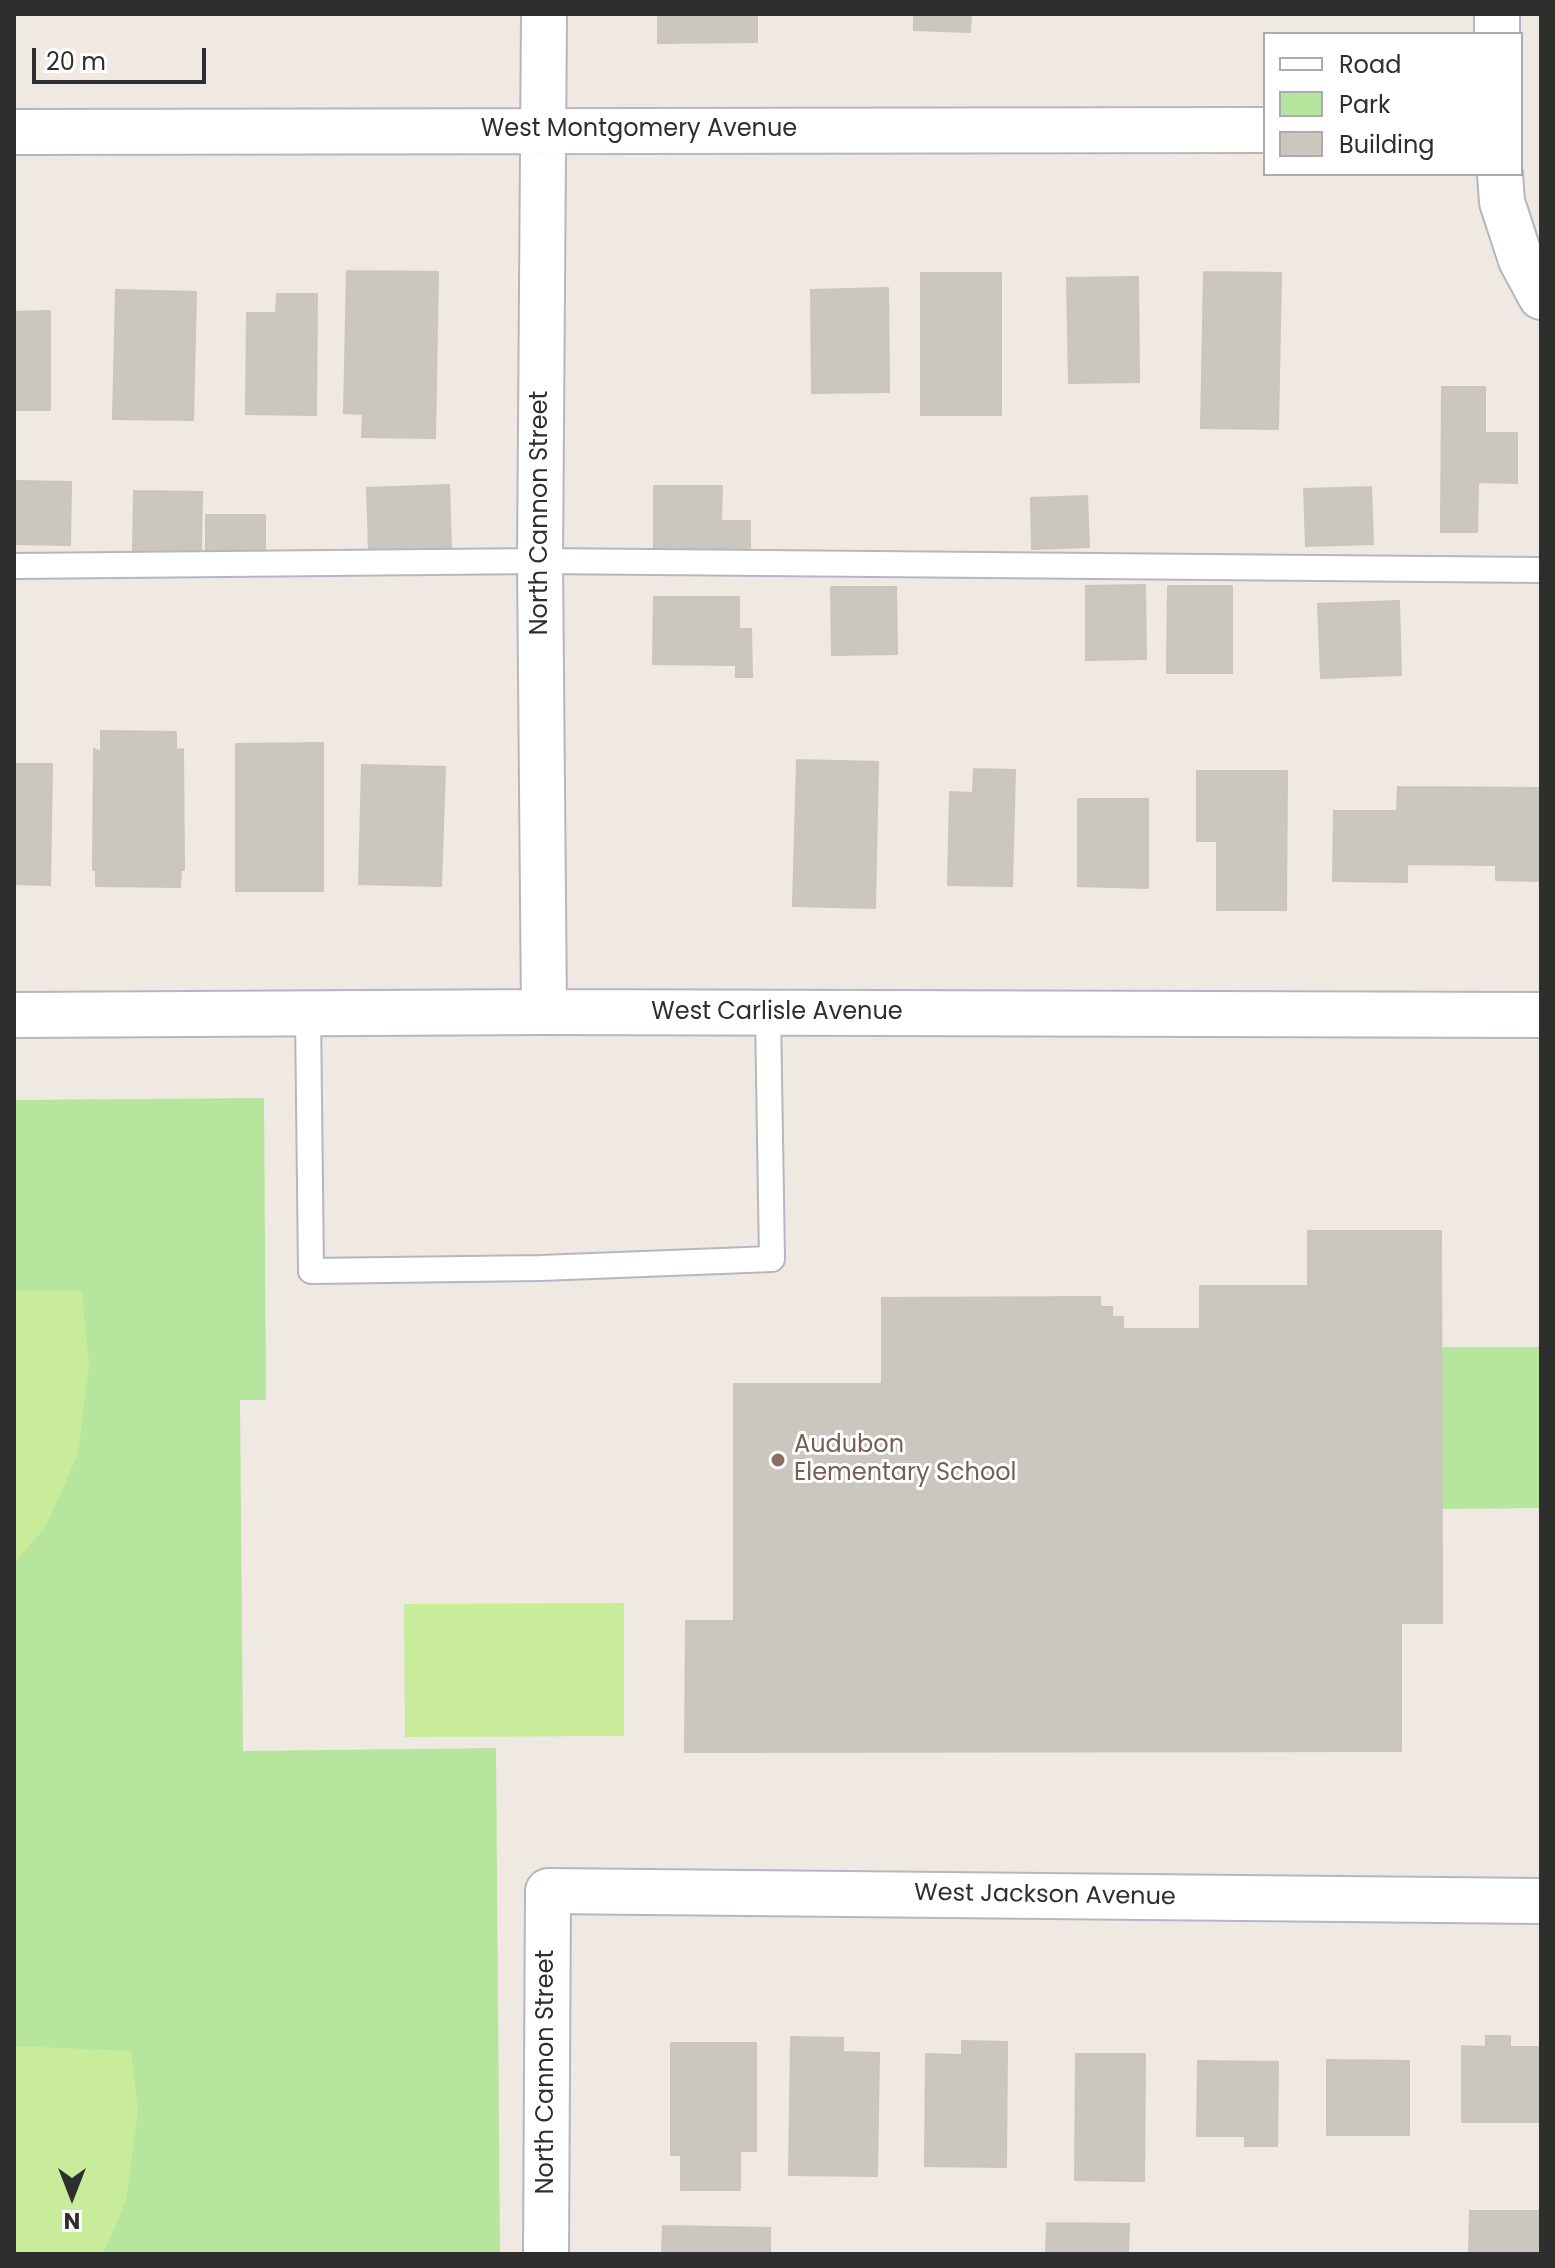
<!DOCTYPE html>
<html>
<head>
<meta charset="utf-8">
<style>
	body { margin:0 }
	#map { position:relative; width:1555px; height:2268px; overflow:hidden; background:#efe9e1; font-family:Poppins,sans-serif }
	canvas { display:block }
	.frame { position:absolute; inset:0; border:16px solid #2e2e2e; pointer-events:none }
	.legend { position:absolute; left:1263px; top:32px; width:260px; height:144px; box-sizing:border-box; background:#fff; border:2px solid #ababab; margin:0; padding:10px 14px; list-style:none; font-size:24px; color:#2e2e2e }
	.legend li { display:flex; align-items:center; gap:16px; height:40px }
	.legend b { width:40px; border:2px solid #ababab }
	.north { position:absolute; left:32px; top:2156px; width:80px; height:80px; -webkit-text-stroke:6px #fff; paint-order:stroke; rotate:180deg; font-size:22px; font-weight:700; line-height:32px; text-align:center; color:#2e2e2e }
	.north::after { content:''; display:block; margin:auto; width:28px; height:36px; background:#2e2e2e; clip-path:polygon(50% 0,100% 100%,50% 72%,0 100%) }
	.scale { position:absolute; left:32px; top:48px; width:174px; height:36px; box-sizing:border-box; border:4px solid #2e2e2e; border-top:0; padding-left:10px; font-size:24px; line-height:28px; white-space:nowrap; color:#2e2e2e; -webkit-text-stroke:6px #fff; paint-order:stroke }
</style>
</head>
<body>
<div id="map">
<canvas width="1555" height="2268"></canvas>
<div class="frame"></div>
<ul class="legend">
<li><b style="height:10px;background:#fff"></b>Road</li>
<li><b style="height:22px;background:#b6e59e"></b>Park</li>
<li><b style="height:22px;background:#cbc7bf"></b>Building</li>
</ul>
<div class="north">N</div>
<div class="scale">20 m</div>
</div>
<script>
const ctx = document.querySelector('canvas').getContext('2d');
ctx.lineJoin = 'round';
function fill(path, color) { ctx.fillStyle = color; ctx.fill(path, 'evenodd'); }
const toPath = rows => new Path2D(rows.map(r => 'M' + r).join(''));
function stroke(path, color, width, dash) { ctx.strokeStyle = color; ctx.lineWidth = width; ctx.lineCap = dash ? 'butt' : 'round'; ctx.setLineDash(dash || []); ctx.stroke(path); }
function label(font, color, halo, rows, align = 'center') {
  ctx.font = font + ' Poppins,sans-serif'; ctx.lineWidth = 6; ctx.setLineDash([]); ctx.textBaseline = 'middle'; ctx.strokeStyle = halo; ctx.fillStyle = color; for (const [text, x, y, turn = 0] of rows) {
    ctx.save(); ctx.translate(x, y); ctx.rotate((+turn || 0) * Math.PI / 180); ctx.textAlign = isNaN(turn) ? turn : align; if (halo) ctx.strokeText(text, 0, 0); ctx.fillText(text, 0, 0); ctx.restore();
  }
}
fill(toPath([
	[264,1098,266,1400,240,1400,243,1751,496,1748,500,2254,14,2254,14,1100],
	[1442,1347,1541,1347,1541,1508,1442,1509]
]), '#b6e59e');
fill(toPath([
	[14,1290,82,1291,89,1365,78,1454,45,1528,14,1563],
	[624,1603,624,1736,405,1737,404,1604],
	[14,2046,131,2051,138,2111,126,2201,103,2254,14,2254]
]), '#c9ec9a');
const building = toPath([
	[658,14,757,14,757,42,658,43,658,14],
	[914,14,971,14,970,32,914,30,914,14],
	[347,271,438,272,435,438,362,437,363,414,344,413,347,271],
	[1204,272,1281,273,1278,429,1201,428,1204,272],
	[921,273,1001,273,1001,415,921,415,921,273],
	[1138,277,1139,382,1069,383,1067,278,1138,277],
	[888,288,889,392,812,393,811,290,888,288],
	[116,290,196,292,193,420,113,419,116,290],
	[277,294,317,294,316,415,246,414,247,313,276,313,277,294],
	[50,311,50,410,14,410,14,312,50,311],
	[1442,387,1485,387,1485,433,1517,433,1517,483,1478,482,1477,532,1441,532,1442,387],
	[14,481,71,482,70,545,14,544,14,481],
	[449,485,451,549,369,552,367,488,449,485],
	[654,486,722,486,721,521,750,521,750,549,654,548,654,486],
	[1371,487,1373,544,1306,546,1304,489,1371,487],
	[134,491,202,492,201,552,133,551,134,491],
	[1087,496,1089,547,1032,549,1031,498,1087,496],
	[206,515,265,515,265,552,206,551,206,515],
	[1145,585,1146,659,1086,660,1086,586,1145,585],
	[1168,586,1232,586,1232,673,1167,673,1168,586],
	[831,587,896,587,897,654,832,655,831,587],
	[654,597,739,597,739,629,751,629,752,677,736,677,736,665,653,664,654,597],
	[1399,601,1401,675,1321,678,1318,604,1399,601],
	[101,731,176,732,176,750,183,749,184,870,181,870,180,887,96,886,96,870,93,870,94,749,101,752,101,731],
	[323,743,323,891,236,891,236,744,323,743],
	[797,760,878,762,875,908,793,906,797,760],
	[14,764,52,764,50,885,14,884,14,764],
	[362,765,445,767,441,886,359,884,362,765],
	[974,769,1015,770,1012,886,948,885,950,792,973,793,974,769],
	[1197,771,1287,771,1286,910,1217,910,1217,841,1197,841,1197,771],
	[1398,787,1541,788,1541,881,1496,880,1496,865,1407,864,1407,882,1333,881,1334,811,1397,811,1398,787],
	[1078,799,1148,799,1148,888,1078,886,1078,799],
	[1308,1231,1441,1231,1442,1623,1401,1623,1401,1751,685,1752,686,1621,734,1621,734,1384,882,1384,882,1298,1100,1297,1100,1307,1112,1307,1112,1317,1123,1317,1123,1329,1200,1329,1200,1286,1308,1286,1308,1231],
	[1486,2036,1510,2036,1510,2047,1541,2047,1541,2122,1462,2122,1462,2046,1486,2047,1486,2036],
	[791,2037,843,2038,843,2052,879,2053,877,2176,789,2175,791,2037],
	[962,2041,1007,2042,1006,2167,925,2166,926,2054,962,2055,962,2041],
	[671,2043,756,2043,756,2151,740,2151,740,2190,681,2190,681,2155,671,2155,671,2043],
	[1076,2054,1145,2054,1144,2181,1075,2180,1076,2054],
	[1327,2060,1409,2061,1409,2135,1327,2135,1327,2060],
	[1198,2061,1278,2062,1277,2146,1245,2146,1245,2136,1197,2136,1198,2061],
	[1470,2211,1541,2211,1541,2254,1469,2254,1470,2211],
	[1047,2223,1129,2224,1128,2254,1046,2254,1047,2223],
	[663,2226,770,2228,770,2254,662,2254,663,2226]
]);
fill(building, '#cbc7bf');
stroke(building, '#cbc5ba', 2);
const lane = toPath([
	[14,566,540,561,1541,570],
	[308,1014,311,1271,541,1268,772,1259,768,1014]
]);
const street = toPath([
	[14,132,1265,130],
	[544,1012,540,561,544,14],
	[14,1015,544,1012,1541,1015],
	[546,2254,548,1891,1541,1901]
]);
const secondary = toPath([
	[1497,14,1497,34],
	[1500,174,1502,202,1521,260,1541,297]
]);
stroke(lane, '#b4b7c1', 28);
stroke(street, '#b4b7c1', 48);
stroke(secondary, '#b4b7c1', 48);
stroke(lane, '#fff', 24);
stroke(street, '#fff', 44);
stroke(secondary, '#fff', 44);
for (const [x, y, r, color] of [
	[778,1460,8,"#8d6e63"]
]) { const dot = new Path2D(); dot.arc(x, y, r, 0, 2 * Math.PI); ctx.fillStyle = color; ctx.fill(dot); stroke(dot, '#fff', 3); }
label('24px', '#2e2e2e', '#fff', [
	["West Montgomery Avenue",639,130],
	["North Cannon Street",541,513,-90],
	["West Carlisle Avenue",777,1013],
	["West Jackson Avenue",1045,1896,1],
	["North Cannon Street",547,2072,-90]
]);
label('24px', '#785e54', '#fff', [
	["Audubon",794,1446],
	["Elementary School",794,1474]
], 'left');
</script>
</body>
</html>
